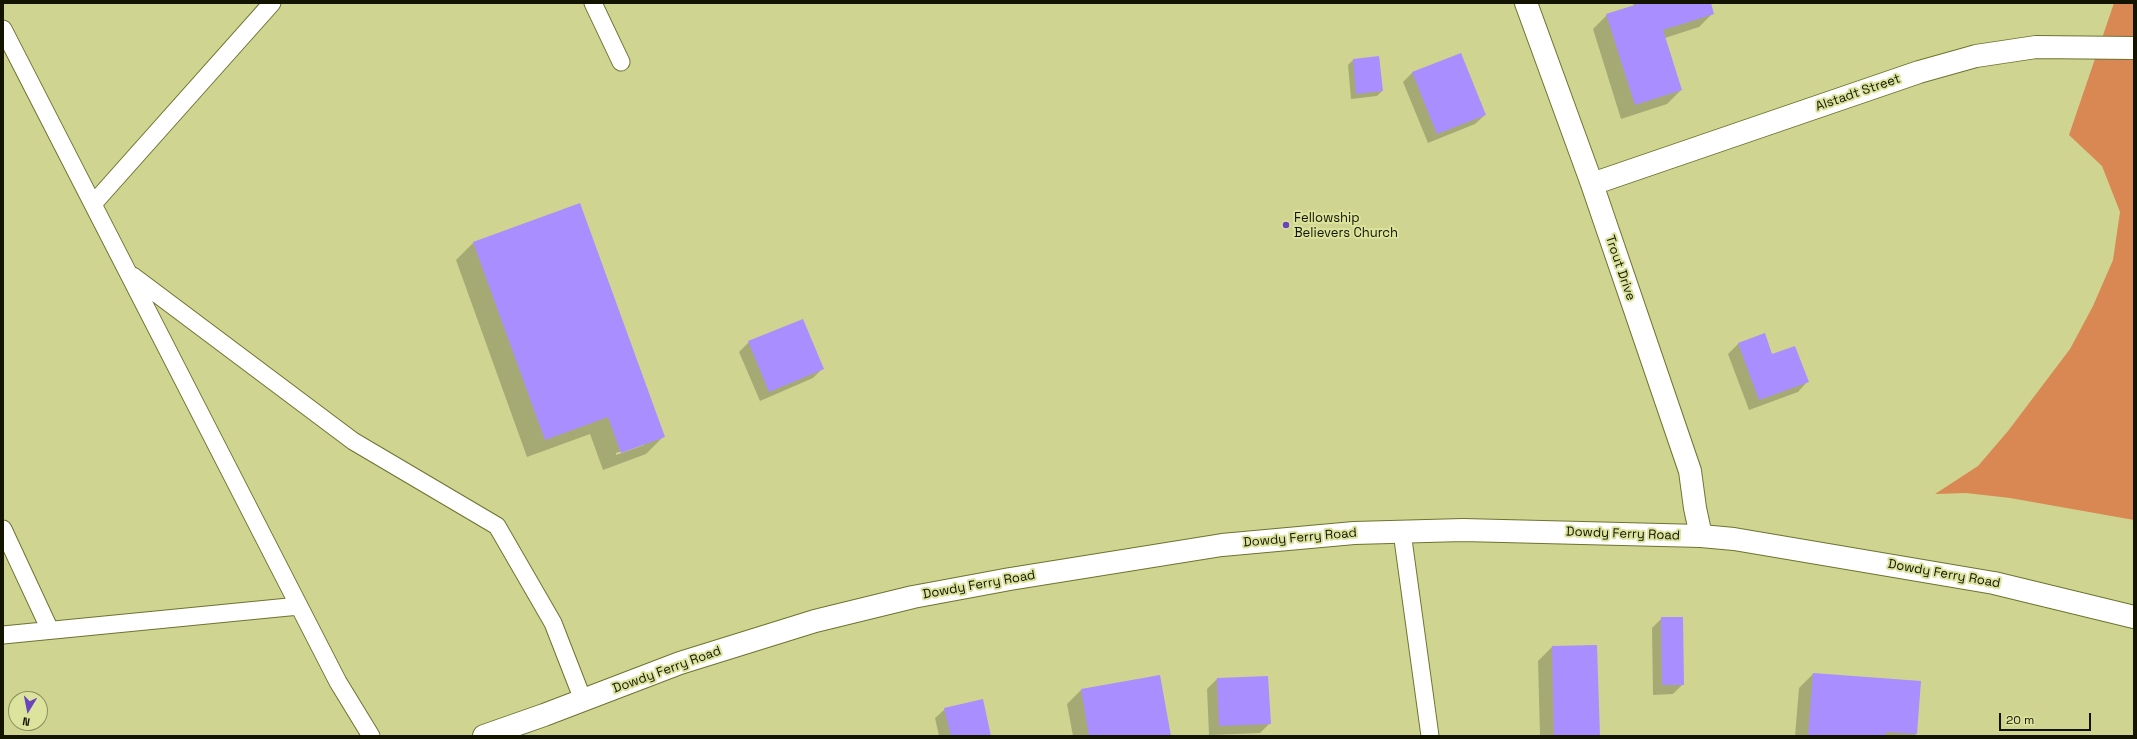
<!DOCTYPE html>
<html>
<head>
<meta charset="utf-8">
<style>
	body { margin:0 }
	#map { position:relative; width:2137px; height:739px; overflow:hidden; background:#cfd591; font-family:"Space Grotesk",sans-serif }
	canvas { display:block }
	.frame { position:absolute; inset:0; border:4px solid #121400; pointer-events:none }
	.north { position:absolute; left:8px; top:691px; width:40px; height:40px; box-sizing:border-box; background:#dce39d; border:1px solid #8b905e; border-radius:50%; rotate:190deg; font-size:11px; font-weight:700; line-height:16px; text-align:center; color:#121400 }
	.north::after { content:''; display:block; margin:auto; width:14px; height:18px; background:#6944bc; clip-path:polygon(50% 0,100% 100%,50% 72%,0 100%) }
	.scale { position:absolute; left:1999px; top:713px; width:92px; height:18px; box-sizing:border-box; border:2px solid #121400; border-top:0; padding-left:5px; font-size:12px; line-height:14px; white-space:nowrap; color:#121400; -webkit-text-stroke:3px #dce39d; paint-order:stroke }
</style>
</head>
<body>
<div id="map">
<canvas width="2137" height="739"></canvas>
<div class="frame"></div>
<div class="north">N</div>
<div class="scale">20 m</div>
</div>
<script>
const ctx = document.querySelector('canvas').getContext('2d');
ctx.lineJoin = 'round';
function fill(path, color) { ctx.fillStyle = color; ctx.fill(path, 'evenodd'); }
const toPath = rows => new Path2D(rows.map(r => 'M' + r).join(''));
function stroke(path, color, width, dash) { ctx.strokeStyle = color; ctx.lineWidth = width; ctx.lineCap = dash ? 'butt' : 'round'; ctx.setLineDash(dash || []); ctx.stroke(path); }
function label(font, color, halo, rows, align = 'center') {
  ctx.font = font + ' "Space Grotesk",sans-serif'; ctx.lineWidth = 4; ctx.setLineDash([]); ctx.textBaseline = 'middle'; ctx.strokeStyle = halo; ctx.fillStyle = color; for (const [text, x, y, turn = 0] of rows) {
    ctx.save(); ctx.translate(x, y); ctx.rotate((+turn || 0) * Math.PI / 180); ctx.textAlign = isNaN(turn) ? turn : align; if (halo) ctx.strokeText(text, 0, 0); ctx.fillText(text, 0, 0); ctx.restore();
  }
}
fill(toPath([
	[2114,3,2134,3,2134,520,2010,498,1966,493,1935,494,1978,466,2008,431,2070,349,2093,306,2113,260,2120,212,2102,166,2069,135]
]), '#d98854');
fill(toPath([
	[1633,3,1710,3,1713,13,1699,27,1665,38,1681,90,1667,104,1621,119,1593,29,1607,15,1634,6],
	[1379,57,1382,91,1377,96,1351,99,1348,65,1353,60],
	[1413,72,1485,115,1475,124,1428,143,1403,82],
	[473,243,664,436,646,454,603,470,590,434,527,457,456,260],
	[644,443,644,445,616,455,616,453],
	[1764,335,1772,355,1807,382,1798,392,1749,410,1728,354,1738,344],
	[749,342,823,368,813,378,760,401,739,352],
	[1662,618,1683,684,1673,694,1653,695,1652,628],
	[1596,646,1599,736,1540,736,1538,661,1552,647],
	[1813,674,1916,734,1914,736,1795,736,1799,688],
	[1217,679,1270,723,1260,733,1209,735,1207,689],
	[1081,690,1170,736,1073,736,1067,704],
	[945,709,990,736,939,736,935,718]
]), '#0003');
fill(toPath([
	[1641,3,1711,3,1714,14,1663,30,1682,90,1635,105,1606,14],
	[1461,53,1486,115,1437,134,1412,72],
	[1379,56,1383,91,1356,94,1353,59],
	[580,203,665,437,621,453,608,417,545,440,473,242],
	[803,319,824,369,769,392,748,341],
	[1765,333,1772,354,1795,346,1809,382,1759,400,1738,343],
	[1661,617,1683,617,1684,685,1662,685],
	[1597,645,1600,736,1554,736,1552,646],
	[1813,673,1921,681,1917,734,1886,732,1886,736,1808,736],
	[1160,675,1171,736,1089,736,1081,689],
	[1268,676,1271,724,1219,726,1217,678],
	[983,699,991,736,951,736,944,708]
]), '#a88eff');
const service = toPath([
	[593,3,621,62],
	[3,29,338,682,371,736],
	[93,204,272,3],
	[133,276,353,441,497,526,553,623,583,700],
	[3,529,50,630],
	[1402,532,1430,736],
	[3,635,299,606]
]);
const minor = toPath([
	[1526,3,1592,184,1690,471,1695,508,1701,536],
	[1592,184,1919,72,1976,56,2036,47,2134,48]
]);
const tertiary = toPath([
	[484,736,544,715,680,663,815,621,913,597,1010,579,1222,545,1354,533,1463,530,1701,536,1734,539,1994,583,2134,617]
]);
stroke(service, '#6e7330', 19);
stroke(minor, '#6e7330', 24);
stroke(tertiary, '#6e7330', 24);
stroke(service, '#fff', 17);
stroke(minor, '#fff', 22);
stroke(tertiary, '#fff', 22);
for (const [x, y, r, color] of [
	[1286,225,4,"#6944bc"]
]) { const dot = new Path2D(); dot.arc(x, y, r, 0, 2 * Math.PI); ctx.fillStyle = color; ctx.fill(dot); stroke(dot, '#dce39d', 1.5); }
label('13px', '#121400', '#dce39d', [
	["Alstadt Street",1858,93,-19],
	["Trout Drive",1620,268,71],
	["Dowdy Ferry Road",1623,534,2],
	["Dowdy Ferry Road",1300,538,-5],
	["Dowdy Ferry Road",1944,574,10],
	["Dowdy Ferry Road",979,585,-10],
	["Dowdy Ferry Road",667,670,-20]
]);
label('13px', '#121400', '#dce39d', [
	["Fellowship",1294,218],
	["Believers Church",1294,233]
], 'left');
</script>
</body>
</html>
